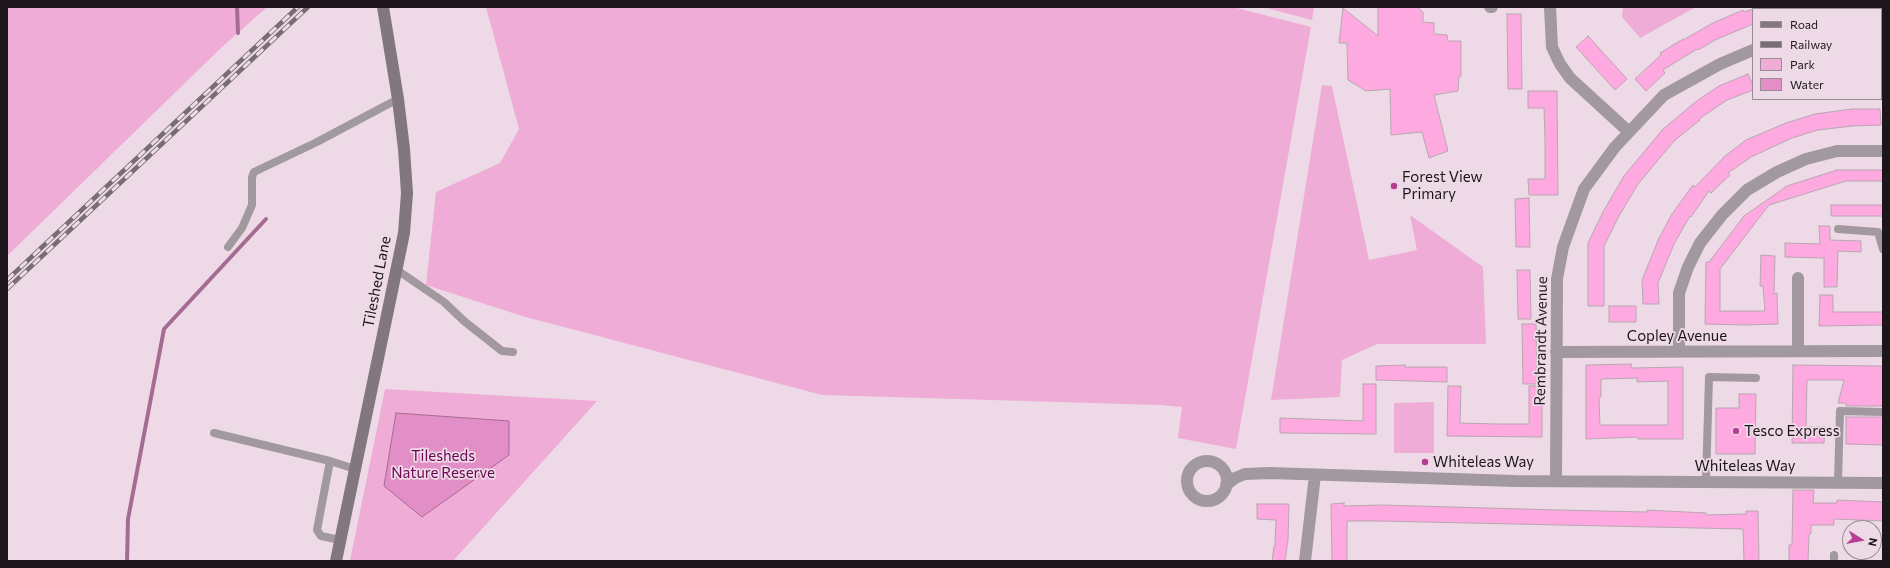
<!DOCTYPE html>
<html>
<head>
<meta charset="utf-8">
<style>
	body { margin:0 }
	#map { position:relative; width:1890px; height:568px; overflow:hidden; background:#eddae6; font-family:Commissioner,sans-serif }
	canvas { display:block }
	.frame { position:absolute; inset:0; border:8px solid #1c161a; pointer-events:none }
	.legend { position:absolute; left:1752px; top:8px; width:130px; height:92px; box-sizing:border-box; background:#eddae6; border:1px solid #998c94; margin:0; padding:5px 7px; list-style:none; font-size:12px; color:#1c161a }
	.legend li { display:flex; align-items:center; gap:8px; height:20px }
	.legend b { width:20px; border:1px solid #998c94 }
	.north { position:absolute; left:1842px; top:520px; width:40px; height:40px; box-sizing:border-box; background:#eddae6; border:1px solid #998c94; border-radius:50%; rotate:101deg; font-size:11px; font-weight:700; line-height:16px; text-align:center; color:#1c161a }
	.north::after { content:''; display:block; margin:auto; width:14px; height:18px; background:#b63f94; clip-path:polygon(50% 0,100% 100%,50% 72%,0 100%) }
</style>
</head>
<body>
<div id="map">
<canvas width="1890" height="568"></canvas>
<div class="frame"></div>
<ul class="legend">
<li><b style="height:5px;background:#82777e"></b>Road</li>
<li><b style="height:5px;background:#786d74"></b>Railway</li>
<li><b style="height:11px;background:#eeacd6"></b>Park</li>
<li><b style="height:11px;background:#e18fc6"></b>Water</li>
</ul>
<div class="north">N</div>
</div>
<script>
const ctx = document.querySelector('canvas').getContext('2d');
ctx.lineJoin = 'round';
function fill(path, color) { ctx.fillStyle = color; ctx.fill(path, 'evenodd'); }
const toPath = rows => new Path2D(rows.map(r => 'M' + r).join(''));
function stroke(path, color, width, dash) { ctx.strokeStyle = color; ctx.lineWidth = width; ctx.lineCap = dash ? 'butt' : 'round'; ctx.setLineDash(dash || []); ctx.stroke(path); }
function label(font, color, halo, rows, align = 'center') {
  ctx.font = font + ' Commissioner,sans-serif'; ctx.lineWidth = 3.5; ctx.setLineDash([]); ctx.textBaseline = 'middle'; ctx.strokeStyle = halo; ctx.fillStyle = color; for (const [text, x, y, turn = 0] of rows) {
    ctx.save(); ctx.translate(x, y); ctx.rotate((+turn || 0) * Math.PI / 180); ctx.textAlign = isNaN(turn) ? turn : align; if (halo) ctx.strokeText(text, 0, 0); ctx.fillText(text, 0, 0); ctx.restore();
  }
}
fill(toPath([
	[7,7,267,7,222,47,7,256],
	[486,7,1233,7,1311,27,1236,449,1178,438,1182,407,1160,405,822,395,522,316,426,285,436,192,500,163,519,129],
	[1263,7,1314,7,1312,20],
	[1623,7,1696,7,1640,38,1622,17],
	[1322,85,1332,86,1369,260,1417,250,1410,215,1483,267,1486,344,1377,344,1342,360,1340,397,1271,400],
	[385,389,597,401,453,561,350,561],
	[1434,402,1434,453,1394,453,1394,403]
]), '#eeacd6');
const water = toPath([
	[396,413,509,421,509,455,422,517,384,486,396,413]
]);
fill(water, '#e18fc6');
stroke(water, '#a66b92', 1);
stroke(toPath([
	[237,7,238,33],
	[127,561,128,519,164,329,266,219]
]), '#a66b92', 4);
const building = toPath([
	[1378,7,1417,7,1423,12,1423,22,1434,23,1434,34,1447,35,1448,41,1461,41,1461,76,1459,76,1458,91,1434,95,1448,151,1429,158,1422,132,1391,135,1390,89,1366,91,1348,80,1347,43,1339,43,1343,8,1378,36,1378,7],
	[1753,9,1753,24,1715,40,1698,50,1697,49,1663,70,1665,73,1646,91,1635,79,1661,55,1660,53,1683,39,1683,40,1713,23,1743,10,1744,12,1753,9],
	[1507,14,1521,14,1522,89,1508,89,1507,14],
	[1588,36,1627,79,1615,90,1576,47,1588,36],
	[1748,74,1753,85,1753,90,1727,100,1699,119,1700,120,1674,141,1638,184,1619,216,1604,246,1604,306,1588,306,1588,243,1603,212,1624,176,1663,129,1698,100,1719,86,1748,74],
	[1528,91,1557,91,1558,195,1529,195,1528,179,1545,179,1545,140,1544,108,1528,108,1528,91],
	[1852,109,1880,109,1881,125,1852,126,1818,130,1792,138,1751,157,1728,173,1730,175,1711,193,1709,191,1691,217,1690,216,1674,244,1658,283,1659,304,1643,304,1642,280,1659,238,1672,214,1693,185,1695,187,1725,156,1746,140,1786,123,1815,114,1852,109],
	[1837,170,1883,170,1883,181,1846,181,1769,205,1720,269,1720,311,1765,311,1763,286,1760,286,1761,255,1775,256,1774,294,1777,293,1778,324,1745,325,1705,324,1706,262,1709,262,1744,216,1787,186,1837,170],
	[1529,198,1530,247,1516,247,1515,199,1529,198],
	[1831,205,1883,205,1883,216,1831,216,1831,205],
	[1819,226,1830,226,1830,240,1861,241,1861,252,1838,251,1837,287,1824,287,1824,258,1785,257,1785,243,1820,244,1819,226],
	[1517,270,1530,270,1531,319,1518,319,1517,270],
	[1820,295,1833,295,1833,312,1883,312,1883,325,1819,326,1820,295],
	[1609,306,1636,306,1636,322,1609,322,1609,306],
	[1522,324,1536,324,1537,384,1523,384,1522,324],
	[1631,364,1631,368,1683,367,1683,439,1638,439,1638,437,1586,439,1586,365,1631,364],
	[1637,378,1637,382,1668,381,1668,425,1600,425,1599,397,1601,397,1601,379,1637,378],
	[1405,365,1405,367,1447,367,1447,382,1376,380,1376,366,1405,365],
	[1793,365,1883,366,1883,406,1846,406,1846,403,1838,403,1844,380,1807,380,1806,427,1825,427,1824,443,1792,443,1793,365],
	[1363,384,1376,384,1376,434,1280,433,1280,418,1363,421,1363,384],
	[1448,386,1461,386,1460,423,1497,424,1529,424,1529,386,1542,386,1542,437,1447,436,1448,386],
	[1739,394,1756,394,1755,454,1716,454,1716,408,1739,408,1739,394],
	[1846,417,1883,417,1883,445,1846,444,1846,417],
	[1793,490,1814,490,1813,503,1837,503,1837,500,1883,502,1883,521,1834,519,1834,525,1811,525,1811,534,1809,534,1808,561,1789,561,1789,545,1792,545,1793,490],
	[1344,503,1344,506,1382,505,1558,510,1647,512,1647,510,1706,513,1706,515,1746,514,1746,511,1758,511,1759,561,1744,561,1743,529,1377,521,1347,521,1347,561,1332,561,1331,504,1344,503],
	[1257,504,1289,504,1288,540,1285,561,1272,561,1274,546,1275,546,1276,520,1257,519,1257,504]
]);
fill(building, '#fea9e0');
stroke(building, '#b8a6b1', 1);
stroke(toPath([
	[1838,229,1878,232,1883,249],
	[228,247,242,228,252,205,252,177,254,172,315,143,398,99],
	[397,270,444,302,464,321,502,351,513,352],
	[214,433,330,461,355,469],
	[330,461,317,530,321,536,340,540],
	[1706,481,1709,377,1756,378],
	[1838,483,1840,411,1883,412],
	[1834,561,1834,555]
]), '#a1999e', 8);
stroke(toPath([
	[1490,7,1492,7],
	[1550,7,1552,47,1560,64,1570,78,1629,132],
	[1824,7,1824,9],
	[1881,34,1883,34],
	[1798,351,1798,278],
	[1556,352,1883,351],
	[1679,352,1679,293,1688,267,1700,243,1722,215,1747,190,1777,172,1806,159,1837,151,1883,151],
	'1187 481a20 20 0 1 1 40 0a20 20 0 1 1-40 0Z',
	[1556,481,1557,279,1563,247,1584,189,1615,147,1664,95,1720,64,1753,50],
	[1226,485,1235,478,1245,474,1270,473,1515,481,1883,483],
	[1305,561,1315,475]
]), '#a1999e', 12);
stroke(toPath([
	[336,561,404,233,407,193,404,149,398,99,383,7]
]), '#82777e', 12);
const rail = toPath([
	[7,280,298,7],
	[7,289,308,7]
]);
stroke(rail, '#786d74', 4.5);
stroke(rail, '#eddae6', 3, [9]);
for (const [x, y, r, color] of [
	[1394,186,4,"#b63f94"],
	[1736,431,4,"#b63f94"],
	[1425,462,4,"#b63f94"]
]) { const dot = new Path2D(); dot.arc(x, y, r, 0, 2 * Math.PI); ctx.fillStyle = color; ctx.fill(dot); stroke(dot, '#eddae6', 1.5); }
label('15px', '#1c161a', '#eddae6', [
	["Forest View",1402,177],
	["Primary",1402,194],
	["Tesco Express",1744,431],
	["Whiteleas Way",1433,462]
], 'left');
label('15px', '#1c161a', '#eddae6', [
	["Tileshed Lane",377,282,-79],
	["Copley Avenue",1677,336],
	["Rembrandt Avenue",1541,341,-89],
	["Whiteleas Way",1745,466]
]);
label('15px', '#6b0554', '#eddae6', [
	["Tilesheds",443,456],
	["Nature Reserve",443,473]
]);
</script>
</body>
</html>
